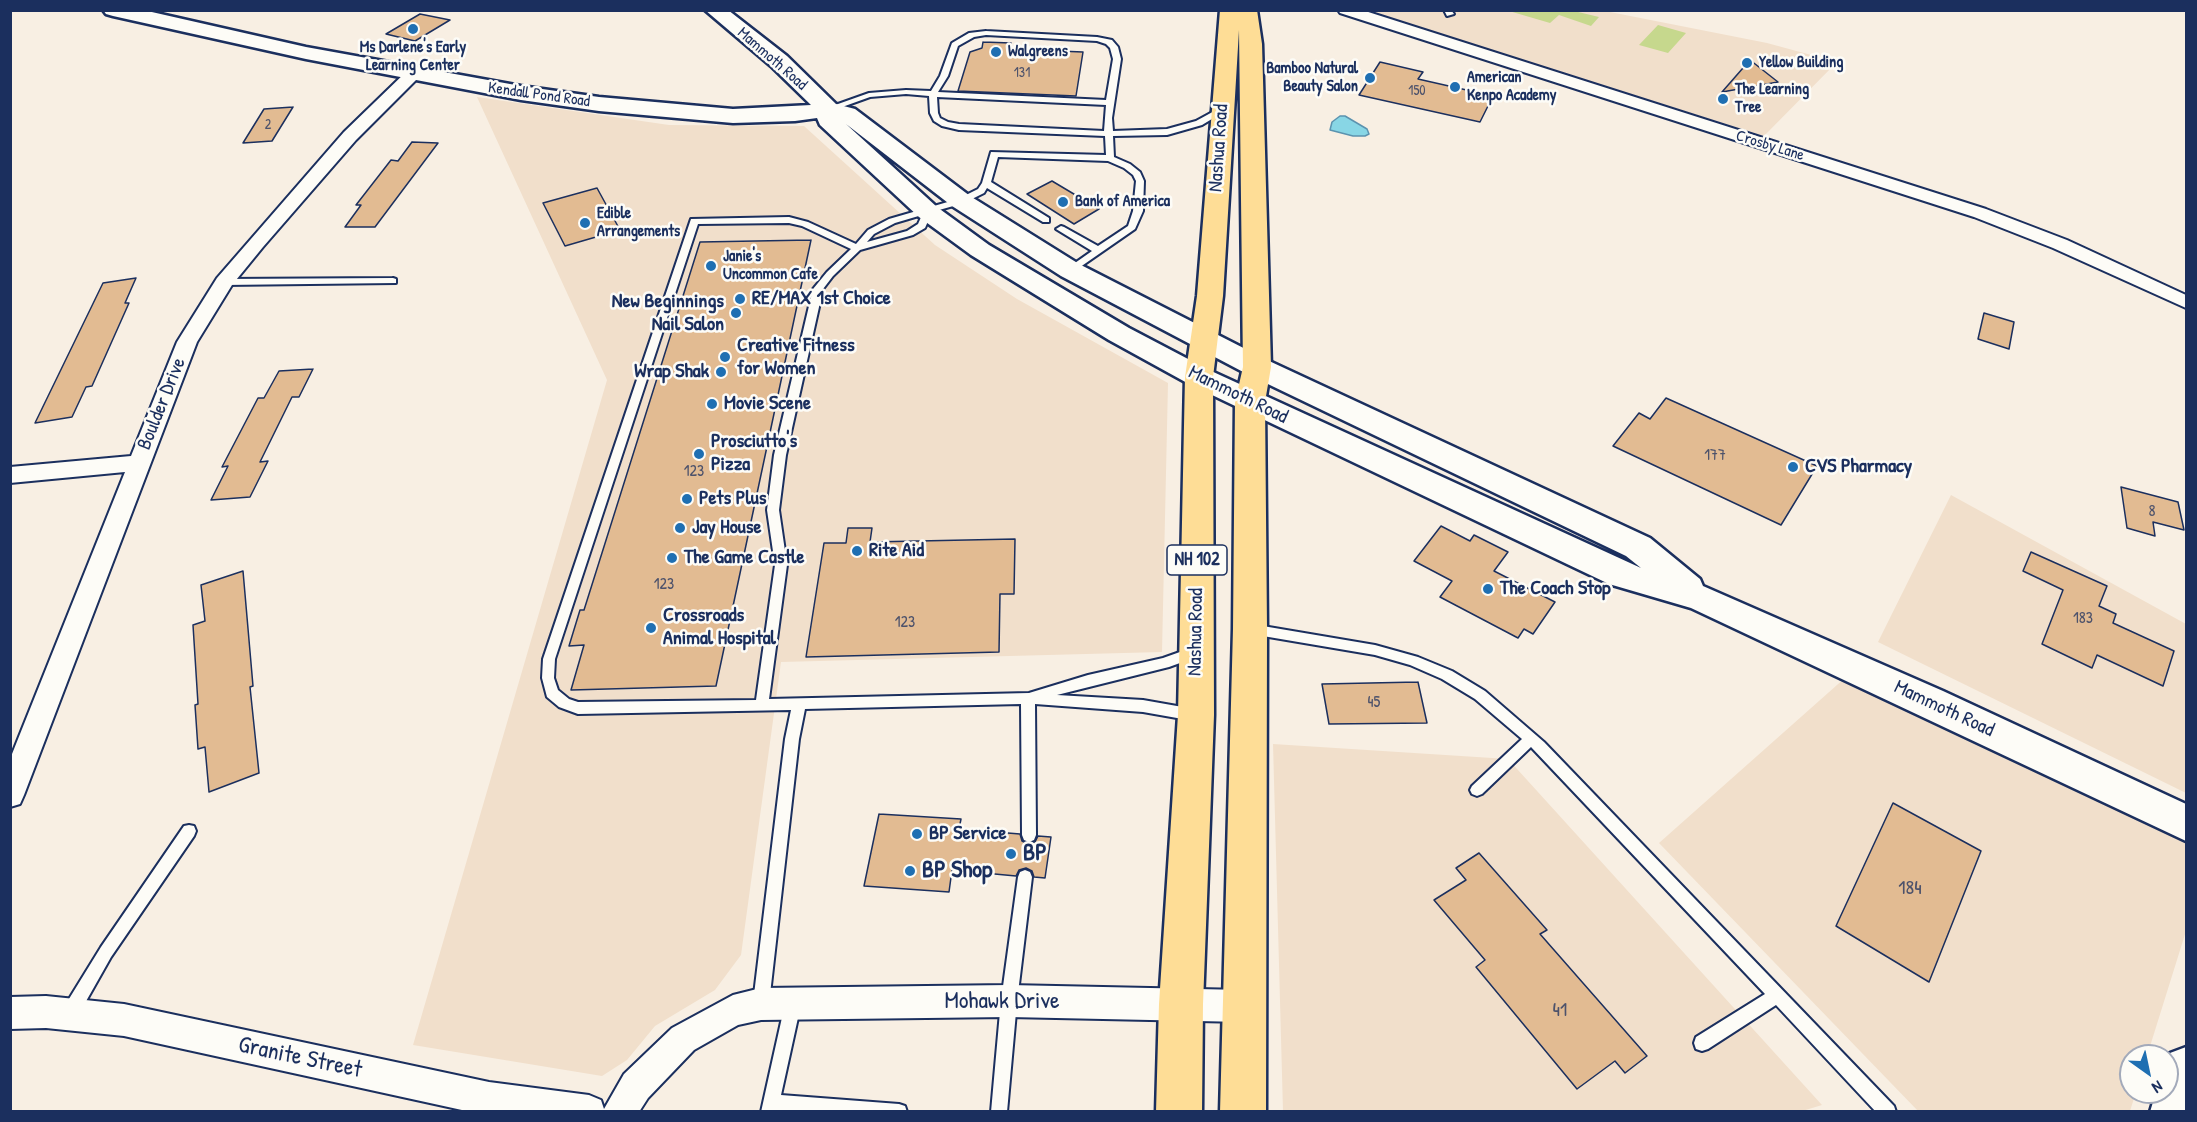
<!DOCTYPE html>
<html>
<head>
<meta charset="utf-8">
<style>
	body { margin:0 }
	#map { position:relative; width:2197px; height:1122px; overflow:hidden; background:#f8efe3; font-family:"Patrick Hand",sans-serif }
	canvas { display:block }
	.frame { position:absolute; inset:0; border:12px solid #1b2f5e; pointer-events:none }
	.north { position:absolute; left:2119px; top:1044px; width:60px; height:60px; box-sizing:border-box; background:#fdfcf7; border:2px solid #a3aaba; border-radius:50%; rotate:147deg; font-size:16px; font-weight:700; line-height:24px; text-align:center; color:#1b2f5e }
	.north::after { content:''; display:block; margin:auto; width:21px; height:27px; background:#1f6fb2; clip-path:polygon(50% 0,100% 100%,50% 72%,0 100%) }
</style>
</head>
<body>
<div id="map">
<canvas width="2197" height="1122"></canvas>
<div class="frame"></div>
<div class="north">N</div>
</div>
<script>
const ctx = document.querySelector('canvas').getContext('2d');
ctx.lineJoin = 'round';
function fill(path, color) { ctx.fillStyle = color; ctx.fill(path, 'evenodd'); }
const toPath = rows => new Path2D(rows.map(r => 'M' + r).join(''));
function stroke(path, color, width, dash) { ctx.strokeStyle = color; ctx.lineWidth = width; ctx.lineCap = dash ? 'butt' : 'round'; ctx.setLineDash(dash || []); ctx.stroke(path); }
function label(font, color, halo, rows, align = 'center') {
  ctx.font = font + ' "Patrick Hand",sans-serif'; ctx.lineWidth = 5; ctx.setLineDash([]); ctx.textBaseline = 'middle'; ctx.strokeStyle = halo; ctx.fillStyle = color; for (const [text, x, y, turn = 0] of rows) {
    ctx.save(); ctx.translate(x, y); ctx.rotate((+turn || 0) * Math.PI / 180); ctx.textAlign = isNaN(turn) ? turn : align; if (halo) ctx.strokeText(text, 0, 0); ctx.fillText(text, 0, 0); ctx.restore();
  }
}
fill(toPath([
	[1366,11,1605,11,1767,43,1837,62,1764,136],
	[477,97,669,125,804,126,935,245,1017,299,1168,383,1162,652,781,662,741,955,715,990,655,1026,627,1060,602,1076,413,1045,607,380],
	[1951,495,2186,624,2186,793,1878,642],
	[1846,677,2186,841,2186,931,2147,1056,2131,1056,2131,1092,2136,1092,2130,1111,1918,1111,1659,843],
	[1273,744,1508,759,1822,1105,1799,1112,1283,1111]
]), '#f1dfcb');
fill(toPath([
	[1556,10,1574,11,1599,17,1591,26,1559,15,1550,23,1509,11],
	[1658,25,1686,33,1668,53,1639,45]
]), '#c6d88d');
const water = toPath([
	[1340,116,1345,116,1367,129,1369,134,1365,136,1353,136,1330,130,1332,122,1340,116]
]);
fill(water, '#88d6e5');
stroke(water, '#5c93af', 1.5);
const building = toPath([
	[420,14,450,20,415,41,386,34,420,14],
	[983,42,1011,43,1009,49,1083,52,1076,96,958,91,970,52,982,48,983,42],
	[1750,60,1778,82,1722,92,1750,60],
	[1380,62,1423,72,1418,79,1493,96,1480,122,1359,95,1380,62],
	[293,107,272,141,243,143,264,109,293,107],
	[412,142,438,143,375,227,345,227,361,205,356,205,391,160,398,161,412,142],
	[1052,181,1099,209,1074,224,1027,194,1052,181],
	[597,188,620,230,565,246,543,203,597,188],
	[811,240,716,686,571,690,584,645,569,646,580,610,584,610,700,242,811,240],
	[136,278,125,303,129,303,92,386,86,387,72,417,35,423,103,283,136,278],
	[1984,313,2014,322,2009,349,1978,339,1984,313],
	[313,369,299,397,292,397,260,462,268,461,250,497,211,500,228,466,222,467,258,398,264,398,279,371,313,369],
	[1666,398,1817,466,1781,525,1613,446,1639,413,1650,419,1666,398],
	[2121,487,2178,502,2184,530,2153,522,2155,536,2127,528,2121,487],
	[1441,526,1470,541,1474,535,1508,552,1494,571,1555,602,1533,634,1524,629,1518,638,1440,597,1452,581,1414,561,1441,526],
	[848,528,872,528,870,542,1015,539,1014,594,1000,594,999,652,806,657,824,543,846,543,848,528],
	[2031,552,2107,586,2099,606,2116,614,2113,623,2174,651,2163,686,2097,655,2092,668,2042,644,2063,590,2023,571,2031,552],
	[243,571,253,686,250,687,259,773,209,792,205,747,198,749,195,705,198,704,193,625,205,621,201,585,243,571],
	[1418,682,1427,723,1329,724,1322,684,1418,682],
	[1893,803,1981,851,1929,982,1836,926,1893,803],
	[879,814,961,819,959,829,1020,834,1022,841,1028,844,1035,842,1038,836,1051,837,1045,878,1034,877,1032,871,1026,868,1019,870,1016,876,952,870,949,892,864,886,879,814],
	[1479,853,1547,930,1540,934,1647,1056,1625,1073,1615,1061,1577,1089,1476,967,1485,960,1434,900,1466,880,1456,868,1479,853]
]);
fill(building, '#e2bb92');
stroke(building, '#1b2f5e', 1.5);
const lane = toPath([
	[1444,10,1451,10,1454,14,1447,16,1444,10],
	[986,31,1097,37,1112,40,1118,47,1121,59,1112,118,1113,131,1167,129,1196,121,1218,109,1225,111,1202,125,1167,135,1113,136,1114,157,1130,164,1140,172,1144,181,1143,211,1135,229,1073,272,1070,273,1065,270,1092,251,1056,229,1061,226,1064,227,1098,246,1128,226,1133,211,1136,181,1133,175,1124,168,1108,161,998,157,991,182,1049,218,1049,222,1043,222,987,188,984,193,964,203,932,212,925,228,913,235,860,250,833,276,823,289,786,455,779,510,787,565,769,699,1029,693,1088,675,1163,658,1194,647,1199,648,1200,652,1199,656,1169,667,1057,695,1143,700,1194,709,1199,711,1201,715,1199,719,1194,721,1143,712,1035,704,1036,835,1034,840,1029,842,1024,840,1022,835,1021,704,805,709,799,739,769,1003,767,1009,761,1011,755,1009,753,1003,785,739,791,710,578,714,559,707,547,697,542,678,543,659,691,219,789,217,808,222,856,244,868,230,889,219,958,199,978,189,982,183,991,152,1106,155,1105,136,959,130,942,126,934,121,930,113,929,96,906,94,870,97,831,111,824,109,869,93,906,90,931,91,940,76,952,43,969,33,986,31],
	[986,35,1097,41,1106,44,1110,48,1113,59,1106,100,938,92,948,76,958,46,974,37,986,35],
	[937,97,1106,105,1104,131,959,124,948,122,940,118,938,113,937,97],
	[922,215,918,224,907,231,867,242,874,234,895,223,922,215],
	[789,223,802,226,851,249,827,272,813,289,774,455,767,510,775,565,756,700,578,702,569,699,558,690,554,678,555,659,698,224,789,223],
	[393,278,396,279,396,283,224,285,219,282,224,279,393,278],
	[1251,624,1375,645,1418,657,1452,671,1485,691,1544,742,1894,1106,1896,1112,1876,1112,1776,1005,1708,1049,1702,1051,1696,1049,1694,1043,1696,1037,1765,994,1531,747,1482,794,1477,796,1472,794,1470,790,1472,786,1522,739,1475,699,1442,679,1410,665,1375,655,1251,634,1247,633,1245,629,1247,625,1251,624],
	[189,825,194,826,196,831,194,836,111,957,76,1019,70,1021,64,1019,62,1013,64,1007,101,947,184,826,189,825],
	[1025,870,1030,872,1032,877,1017,1001,1007,1112,991,1112,1001,1001,1018,877,1020,872,1025,870],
	[793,996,799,998,801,1004,781,1095,899,1104,905,1106,907,1112,761,1112,785,1004,787,998,793,996]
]);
const street = toPath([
	[1338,10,1362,10,1986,209,2067,240,2186,295,2186,308,2053,248,1974,217,1340,13,1338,10],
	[413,69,419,71,421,74,419,77,356,140,263,247,232,285,197,342,24,795,20,804,10,807,10,759,125,472,10,483,10,467,131,456,177,342,217,278,344,132,407,71,413,69],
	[1009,985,1244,990,1255,995,1260,1006,1255,1017,1244,1022,1009,1017,761,1020,738,1025,694,1050,648,1098,639,1112,471,1112,124,1036,46,1028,10,1029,10,997,46,996,124,1004,489,1082,589,1095,601,1100,604,1109,624,1074,672,1028,733,995,761,988,1009,985]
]);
const secondary = toPath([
	[103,10,143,10,306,47,521,86,599,97,733,109,811,105,771,66,705,10,728,10,787,56,836,104,855,109,970,196,1079,264,1267,360,1650,538,1700,579,1703,586,1943,691,2186,804,2186,841,1691,608,1609,584,1189,384,1109,340,971,255,919,217,820,125,817,118,795,121,733,123,599,111,521,100,306,59,113,16,106,14,103,10],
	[846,124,952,206,1061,276,1247,374,1626,556,1641,568,1209,370,1129,328,989,245,937,207,846,124],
	[2186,1047,2186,1112,2150,1112,2156,1092,2167,1092,2167,1061,2170,1053,2186,1047]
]);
const primary = toPath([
	[1220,10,1257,10,1262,44,1271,367,1265,402,1267,629,1266,1112,1220,1112,1233,629,1235,402,1243,367,1239,30,1223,296,1213,377,1214,715,1203,1004,1202,1112,1156,1112,1159,1004,1178,715,1185,377,1197,296,1220,10]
]);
stroke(lane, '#1b2f5e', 4);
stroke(street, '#1b2f5e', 4);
stroke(secondary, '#1b2f5e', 5);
stroke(primary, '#1b2f5e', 5);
fill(lane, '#fdfcf7');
fill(street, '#fdfcf7');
fill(secondary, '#fdfcf7');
fill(primary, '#fedd96');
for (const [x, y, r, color] of [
	[413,29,6,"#1f6fb2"],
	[996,52,6,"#1f6fb2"],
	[1747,63,6,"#1f6fb2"],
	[1370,78,6,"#1f6fb2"],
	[1455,87,6,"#1f6fb2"],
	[1723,99,6,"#1f6fb2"],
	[1063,202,6,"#1f6fb2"],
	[585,223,6,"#1f6fb2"],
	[711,266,6,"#1f6fb2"],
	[740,299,6,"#1f6fb2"],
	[736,313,6,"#1f6fb2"],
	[725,357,6,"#1f6fb2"],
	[721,372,6,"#1f6fb2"],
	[712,404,6,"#1f6fb2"],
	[699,454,6,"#1f6fb2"],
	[1793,467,6,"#1f6fb2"],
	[687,499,6,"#1f6fb2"],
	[680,528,6,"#1f6fb2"],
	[857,551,6,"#1f6fb2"],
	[672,558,6,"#1f6fb2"],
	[1488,589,6,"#1f6fb2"],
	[651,628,6,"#1f6fb2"],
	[917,834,6,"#1f6fb2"],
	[1011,854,6,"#1f6fb2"],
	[910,871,6,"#1f6fb2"]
]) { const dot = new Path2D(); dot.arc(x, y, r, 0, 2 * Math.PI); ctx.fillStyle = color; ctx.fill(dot); stroke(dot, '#fdfcf7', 2); }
label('14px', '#4d526b', null, [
	["131",1022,73],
	["150",1417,91],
	["2",268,125]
]);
label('bold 16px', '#1b2f5e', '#fdfcf7', [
	["Ms Darlene's Early",413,48,"center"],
	["Learning Center",413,66,"center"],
	["Walgreens",1008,52],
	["Yellow Building",1759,63],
	["Bamboo Natural",1358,69,"right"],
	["Beauty Salon",1358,87,"right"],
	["American",1467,78],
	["Kenpo Academy",1467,96],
	["The Learning",1735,90],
	["Tree",1735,108],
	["Bank of America",1075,202],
	["Edible",597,214],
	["Arrangements",597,232],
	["Janie's",723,257],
	["Uncommon Cafe",723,275]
], 'left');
label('16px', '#1b2f5e', '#fdfcf7', [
	["Mammoth Road",772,59,41],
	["Kendall Pond Road",539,95,8],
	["Crosby Lane",1770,146,17]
]);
label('16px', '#4d526b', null, [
	["177",1715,456],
	["123",694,472],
	["8",2152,512],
	["123",664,585],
	["183",2083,619],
	["123",905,623],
	["45",1374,703]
]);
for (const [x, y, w] of [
	[1197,560,60]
]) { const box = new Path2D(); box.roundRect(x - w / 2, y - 15, w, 30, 4.5); ctx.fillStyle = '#fdfcf7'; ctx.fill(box); stroke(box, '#1b2f5e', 1.5); }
label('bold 18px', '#1b2f5e', null, [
	["NH 102",1197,560]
]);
label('20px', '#1b2f5e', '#fdfcf7', [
	["Nashua Road",1219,148,-86],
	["Mammoth Road",1238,395,26],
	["Boulder Drive",162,404,-68],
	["Nashua Road",1196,632,-89],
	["Mammoth Road",1944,709,25]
]);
label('bold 20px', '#1b2f5e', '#fdfcf7', [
	["RE/MAX 1st Choice",752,299],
	["New Beginnings",724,302,"right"],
	["Nail Salon",724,325,"right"],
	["Creative Fitness",737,346],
	["for Women",737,369],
	["Wrap Shak",709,372,"right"],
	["Movie Scene",724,404],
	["Prosciutto's",711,442],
	["Pizza",711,465],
	["CVS Pharmacy",1805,467],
	["Pets Plus",699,499],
	["Jay House",692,528],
	["Rite Aid",869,551],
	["The Game Castle",684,558],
	["The Coach Stop",1500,589],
	["Crossroads",663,616],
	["Animal Hospital",663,639],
	["BP Service",929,834]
], 'left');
label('20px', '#4d526b', null, [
	["184",1910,889],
	["41",1560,1011]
]);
label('bold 24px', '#1b2f5e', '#fdfcf7', [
	["BP",1023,854],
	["BP Shop",922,871]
], 'left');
label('24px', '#1b2f5e', '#fdfcf7', [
	["Mohawk Drive",1002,1002],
	["Granite Street",300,1058,12]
]);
</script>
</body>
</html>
